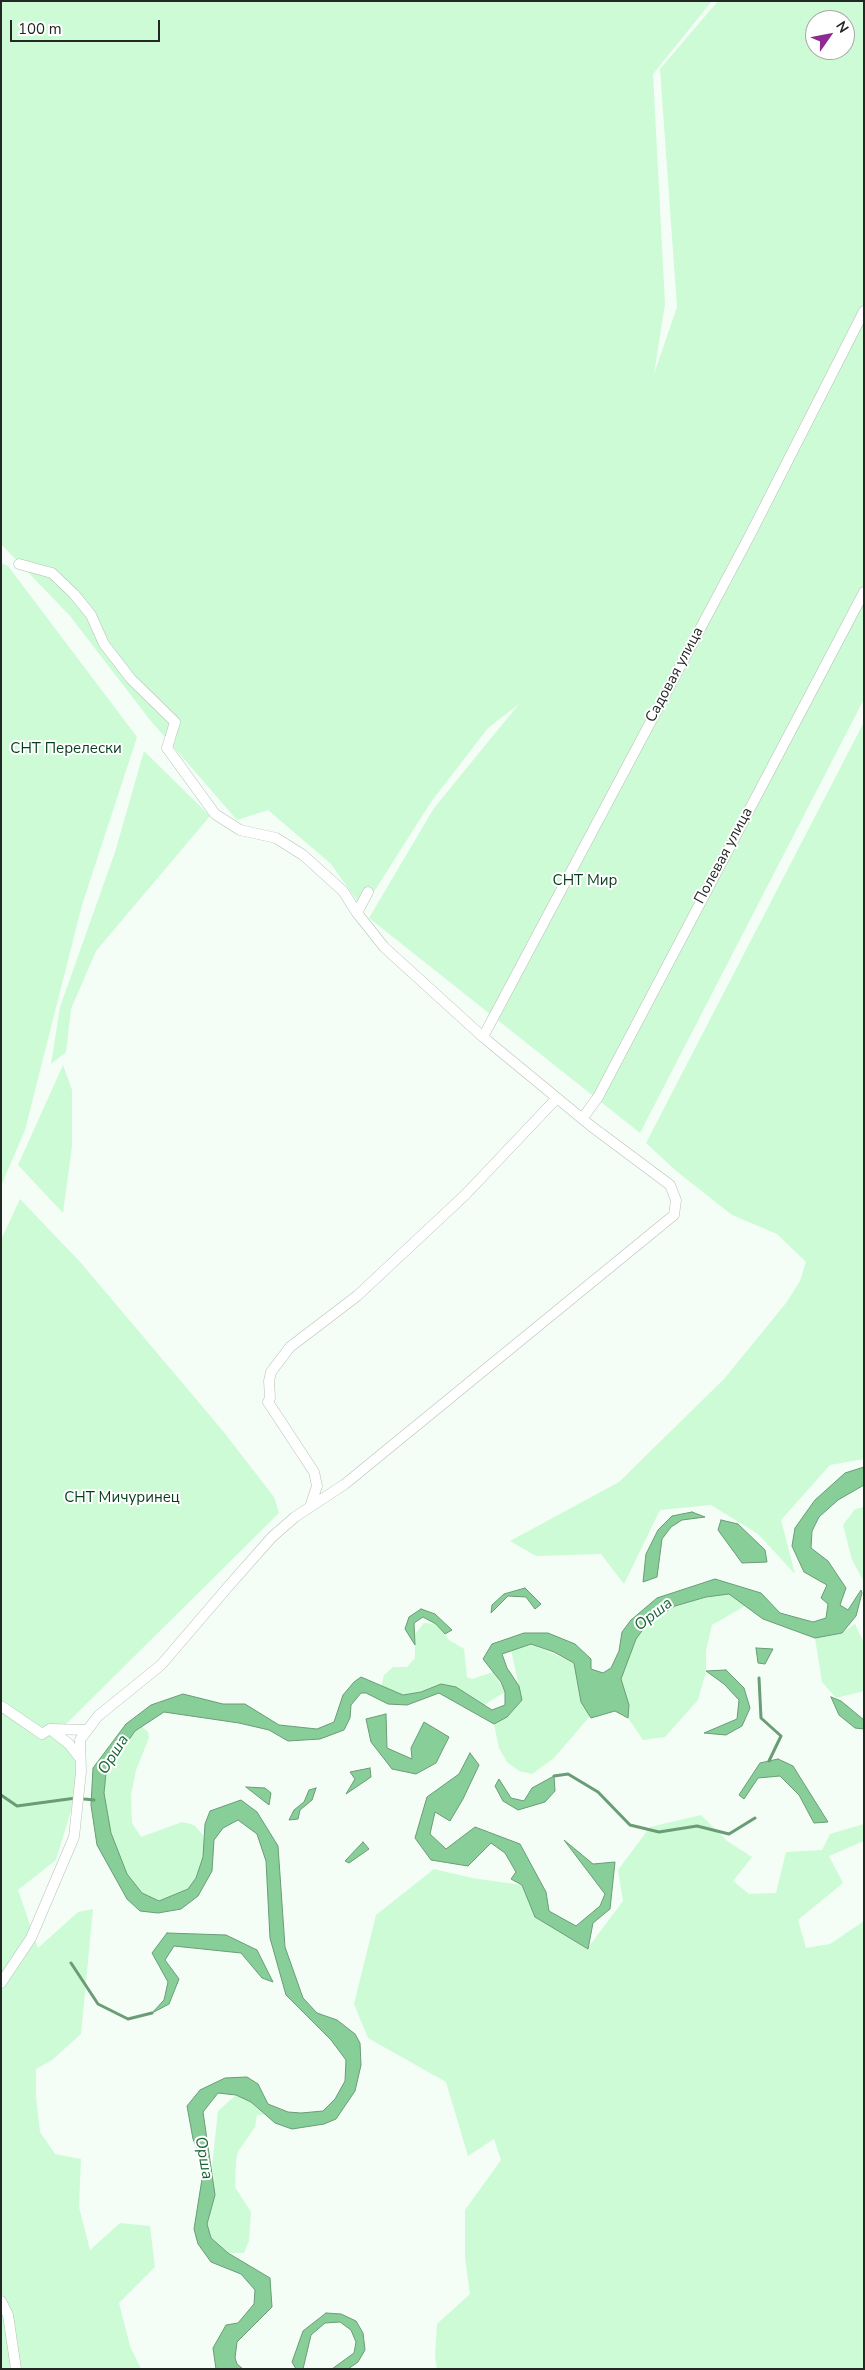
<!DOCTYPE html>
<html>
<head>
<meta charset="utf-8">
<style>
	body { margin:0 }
	#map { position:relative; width:865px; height:2370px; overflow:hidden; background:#f4fef6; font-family:"Nunito Sans",sans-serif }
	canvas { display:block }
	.frame { position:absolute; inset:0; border:2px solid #232724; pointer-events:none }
	.north { position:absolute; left:805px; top:10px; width:50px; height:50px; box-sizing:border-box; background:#fff; border:1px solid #a7a9a7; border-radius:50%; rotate:57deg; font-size:14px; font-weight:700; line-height:20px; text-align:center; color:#232724 }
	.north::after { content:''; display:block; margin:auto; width:18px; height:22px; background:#8d2b92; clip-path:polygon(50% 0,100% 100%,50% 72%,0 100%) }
	.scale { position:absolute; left:10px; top:20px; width:150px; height:22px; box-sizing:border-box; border:2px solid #232724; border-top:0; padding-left:6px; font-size:15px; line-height:18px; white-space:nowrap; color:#232724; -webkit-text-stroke:4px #fff; paint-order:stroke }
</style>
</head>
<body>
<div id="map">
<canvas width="865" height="2370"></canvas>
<div class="frame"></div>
<div class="north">N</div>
<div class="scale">100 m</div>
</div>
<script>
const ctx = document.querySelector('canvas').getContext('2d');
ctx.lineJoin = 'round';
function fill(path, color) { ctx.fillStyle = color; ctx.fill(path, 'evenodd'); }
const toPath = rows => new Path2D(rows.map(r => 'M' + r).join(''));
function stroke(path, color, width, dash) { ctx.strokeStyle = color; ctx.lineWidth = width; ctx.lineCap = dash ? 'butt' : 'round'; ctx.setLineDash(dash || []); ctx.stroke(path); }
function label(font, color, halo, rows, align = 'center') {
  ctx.font = font + ' "Nunito Sans",sans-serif'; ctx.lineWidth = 4; ctx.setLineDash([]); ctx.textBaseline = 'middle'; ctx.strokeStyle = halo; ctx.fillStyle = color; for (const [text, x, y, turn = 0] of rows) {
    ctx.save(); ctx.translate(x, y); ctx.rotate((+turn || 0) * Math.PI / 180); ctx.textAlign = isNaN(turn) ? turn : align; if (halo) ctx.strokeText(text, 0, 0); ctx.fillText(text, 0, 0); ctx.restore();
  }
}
fill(toPath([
	[1,1,712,1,653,74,665,304,654,374,677,307,660,69,718,1,864,1,864,699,640,1133,369,918,434,808,519,704,488,728,431,802,363,909,331,864,268,810,237,820,150,720,70,616,1,544],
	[815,20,845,20,845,50,815,50],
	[1,563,8,566,137,737,82,905,25,1130,1,1186],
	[864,722,864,1459,830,1465,781,1520,795,1574,758,1534,711,1505,660,1510,624,1584,601,1554,536,1556,510,1541,619,1482,724,1379,786,1303,800,1281,806,1262,777,1234,732,1215,675,1170,646,1143],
	[144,751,210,816,96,951,71,1009,66,1052,51,1064,60,1007,115,852],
	[63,1065,72,1090,72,1146,63,1213,18,1165],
	[20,1199,81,1263,223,1431,274,1497,279,1513,61,1729,83,1771,56,1860,18,1890,38,1948,78,1912,93,1909,81,2034,52,2060,36,2069,36,2097,40,2132,55,2154,81,2159,79,2207,90,2250,120,2223,150,2226,155,2267,119,2303,130,2346,141,2369,1,2369,1,1240],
	[864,1507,864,1582,852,1560,843,1525,855,1509],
	[729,1594,745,1606,712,1625,706,1651,706,1671,698,1700,665,1737,643,1740,628,1718,629,1705,621,1679,636,1639,647,1624,675,1606,706,1597],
	[424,1623,436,1624,449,1640,464,1649,467,1677,472,1679,493,1672,505,1692,484,1705,456,1687,441,1684,421,1692,403,1695,381,1687,384,1675,393,1667,407,1667,415,1658,415,1634],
	[855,1624,864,1643,864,1691,836,1698,822,1682,815,1638,842,1633],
	[531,1644,574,1663,581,1702,590,1716,554,1758,532,1774,519,1771,507,1762,499,1748,494,1724,507,1717,522,1700,511,1650],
	[142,1726,148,1732,149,1738,136,1770,131,1795,132,1823,141,1837,182,1822,194,1825,204,1836,203,1857,196,1878,188,1889,159,1901,142,1893,127,1874,111,1833,104,1794,106,1773,135,1731],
	[701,1815,727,1841,752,1857,733,1881,749,1894,776,1893,786,1852,822,1850,830,1834,864,1824,864,1841,829,1856,843,1883,798,1920,806,1948,830,1944,864,1921,864,2369,437,2369,435,2357,437,2324,470,2294,465,2258,465,2210,501,2160,494,2139,468,2156,446,2082,368,2038,354,2004,376,1915,434,1869,472,1878,522,1885,535,1917,587,1949,623,1901,618,1870,650,1827],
	[236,2095,251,2102,264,2115,257,2115,255,2127,238,2152,236,2161,235,2187,251,2212,249,2241,244,2253,228,2253,211,2238,207,2224,215,2195,212,2166,218,2111]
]), '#ccfbd6');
const water = toPath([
	[864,1467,864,1485,838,1500,819,1517,812,1531,811,1548,828,1561,846,1588,840,1605,848,1610,861,1590,862,1593,856,1616,842,1633,815,1638,763,1619,729,1594,706,1597,675,1606,647,1624,636,1639,621,1679,629,1705,628,1718,615,1711,591,1718,581,1702,574,1663,554,1652,531,1644,502,1654,507,1668,519,1686,522,1700,507,1717,494,1724,439,1693,407,1705,388,1704,366,1693,361,1693,351,1705,350,1718,344,1730,320,1739,288,1741,269,1730,239,1723,164,1712,135,1731,106,1773,104,1793,111,1833,127,1874,142,1893,159,1901,188,1889,196,1878,203,1857,205,1824,210,1811,241,1800,257,1812,278,1846,285,1947,303,1998,317,2013,337,2020,355,2034,360,2043,361,2065,355,2091,336,2119,324,2124,292,2129,275,2123,251,2102,236,2095,218,2093,203,2112,215,2195,207,2224,211,2238,228,2253,270,2278,272,2307,237,2342,235,2358,237,2364,243,2369,216,2369,213,2348,226,2325,238,2323,254,2304,255,2290,241,2274,211,2262,198,2244,194,2229,202,2179,202,2161,193,2139,187,2106,200,2090,225,2078,247,2077,258,2084,268,2104,288,2112,301,2113,323,2111,335,2099,345,2081,346,2060,331,2040,286,1995,270,1938,266,1861,257,1834,238,1820,223,1828,214,1840,212,1871,198,1896,181,1909,158,1913,140,1911,127,1899,97,1845,91,1805,93,1768,126,1724,151,1705,183,1694,223,1704,245,1704,279,1725,317,1729,334,1722,343,1695,354,1682,361,1677,403,1695,421,1692,441,1684,456,1687,492,1710,505,1705,505,1692,501,1682,483,1659,492,1644,524,1633,548,1633,575,1644,591,1659,591,1669,603,1673,611,1668,619,1651,622,1632,631,1620,657,1598,715,1579,761,1593,780,1613,813,1622,826,1618,828,1604,821,1598,827,1585,804,1572,792,1546,795,1528,815,1500,845,1473,864,1467],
	[692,1512,705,1517,682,1520,671,1527,662,1539,657,1577,643,1582,646,1554,658,1530,672,1516,692,1512],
	[721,1520,738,1524,765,1550,767,1562,742,1563,718,1530,721,1520],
	[525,1588,541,1604,535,1609,526,1597,508,1596,491,1613,492,1605,504,1594,525,1588],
	[421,1609,435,1614,452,1630,445,1634,436,1624,423,1617,414,1623,415,1645,405,1629,409,1617,421,1609],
	[756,1648,773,1649,765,1664,758,1663,756,1648],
	[726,1670,744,1688,750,1708,742,1726,726,1735,704,1733,737,1719,739,1700,724,1684,706,1671,726,1670],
	[831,1697,841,1701,864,1720,864,1729,855,1728,839,1715,831,1697],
	[386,1714,387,1748,412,1759,411,1748,424,1722,449,1737,436,1763,416,1774,392,1769,371,1742,366,1719,386,1714],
	[470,1753,479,1765,463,1799,450,1821,435,1812,430,1834,446,1849,475,1827,520,1844,546,1892,549,1911,576,1926,600,1906,605,1894,564,1840,593,1864,615,1862,610,1909,593,1923,588,1949,535,1917,522,1885,511,1879,516,1872,505,1853,491,1843,468,1866,431,1860,415,1838,427,1797,459,1774,470,1753],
	[778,1759,793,1766,828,1822,814,1823,799,1795,780,1776,758,1778,744,1799,739,1795,760,1763,778,1759],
	[370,1768,371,1777,346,1794,355,1779,350,1772,370,1768],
	[554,1776,555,1791,545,1802,518,1810,503,1801,495,1786,499,1779,511,1798,524,1801,532,1788,554,1776],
	[246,1787,265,1788,271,1793,269,1805,246,1787],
	[316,1788,312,1800,300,1810,298,1819,289,1820,294,1810,304,1802,309,1790,316,1788],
	[363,1842,369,1849,349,1863,345,1861,363,1842],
	[167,1933,226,1935,257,1950,273,1982,262,1978,241,1953,174,1946,165,1960,179,1979,169,2004,152,2013,164,2000,168,1982,152,1953,167,1933],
	[326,2313,341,2314,356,2321,363,2333,365,2350,358,2362,348,2369,332,2369,354,2353,356,2342,351,2330,340,2322,325,2323,311,2335,303,2369,296,2369,292,2362,303,2331,326,2313]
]);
fill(water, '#88ce99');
stroke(water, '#6a9c76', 1);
stroke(toPath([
	[759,1678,761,1718,781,1736,769,1761],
	[554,1776,568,1774,598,1792,630,1825,659,1832,697,1826,729,1834,755,1818],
	[1,1795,17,1806,76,1798],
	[84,1799,94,1800],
	[71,1963,98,2004,128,2019,152,2013]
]), '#6a9c76', 3);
const street = toPath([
	[357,913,368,892],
	[483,1037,750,535,864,311],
	[582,1119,598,1097,864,592],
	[311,1504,317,1486,314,1472,268,1402,270,1398,269,1381,271,1372,290,1347,357,1296,465,1195,557,1098],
	[1,1706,42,1734,50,1729,69,1744,79,1757],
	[51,1729,87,1730],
	[1,1983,31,1938,74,1837,81,1772,80,1740,98,1716,161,1665,227,1588,272,1537,295,1517,345,1484,674,1215,676,1200,670,1185,591,1126,483,1037,384,947,357,913,343,891,303,855,276,838,240,830,215,814,167,748,175,722,131,679,104,644,91,615,74,594,52,573,19,564],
	[1,2301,8,2315,16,2369]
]);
stroke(street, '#b7c0b8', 11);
stroke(street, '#fff', 10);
label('15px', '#232724', '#fff', [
	["Садовая улица",675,675,-62],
	["Полевая улица",724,856,-62]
]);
label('15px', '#053c1b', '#fff', [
	["СНТ Перелески",66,749],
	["СНТ Мир",585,881],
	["СНТ Мичуринец",122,1498]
]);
label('italic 16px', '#196535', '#fff', [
	["Орша",654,1615,-38],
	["Орша",114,1755,-58],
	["Орша",203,2158,80]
]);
</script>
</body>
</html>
